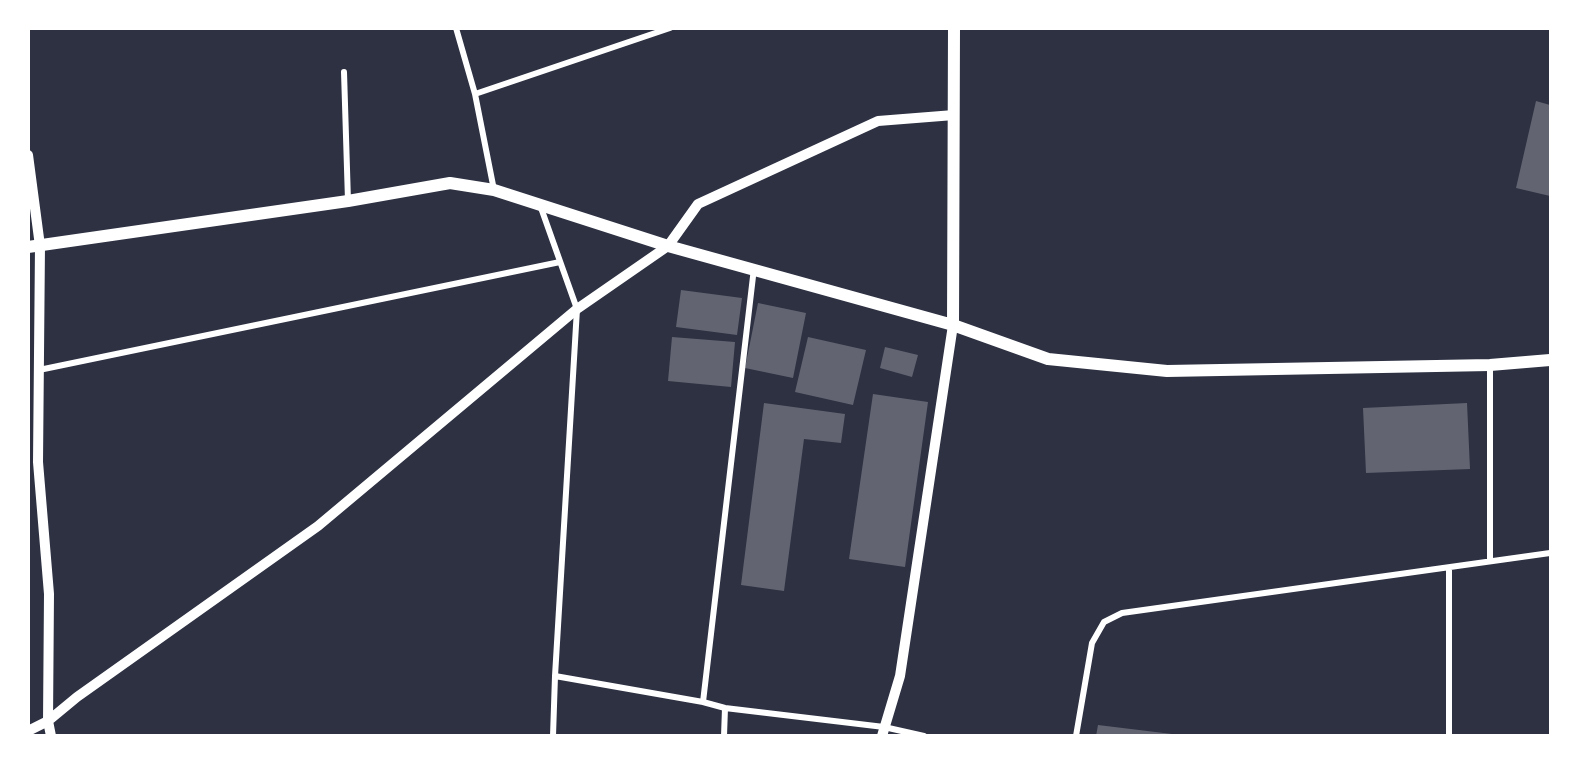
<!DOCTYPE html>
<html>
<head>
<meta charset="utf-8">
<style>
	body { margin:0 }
	#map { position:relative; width:1579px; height:764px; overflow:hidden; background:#2d3142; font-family:Figtree,sans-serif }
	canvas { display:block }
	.frame { position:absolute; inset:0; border:30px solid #fff; pointer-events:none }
</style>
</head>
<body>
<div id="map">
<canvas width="1579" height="764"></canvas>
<div class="frame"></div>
</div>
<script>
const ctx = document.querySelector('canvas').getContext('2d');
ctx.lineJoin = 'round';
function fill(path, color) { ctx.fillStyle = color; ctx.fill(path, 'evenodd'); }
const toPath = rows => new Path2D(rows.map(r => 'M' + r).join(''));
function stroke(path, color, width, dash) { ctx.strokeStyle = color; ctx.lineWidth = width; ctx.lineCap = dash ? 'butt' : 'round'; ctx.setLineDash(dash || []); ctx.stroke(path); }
fill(toPath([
	[1536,101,1550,105,1550,196,1516,188],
	[681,290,742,298,737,335,676,327],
	[758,303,806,313,793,378,745,368],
	[672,337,735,342,731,387,668,381],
	[808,337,866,350,853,405,795,392],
	[885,347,918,355,912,377,880,368],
	[873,394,928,402,905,567,849,559],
	[764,403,845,414,841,443,804,439,784,591,741,585],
	[1467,403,1470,469,1366,473,1363,408],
	[1098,725,1172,734,1171,736,1096,736]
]), '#626471');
stroke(toPath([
	[456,28,475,94,494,190],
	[344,72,348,201],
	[475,94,670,28],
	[540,205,577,309,555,676,703,702,725,708,884,727,924,736],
	[39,370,560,262],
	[1490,560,1490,365],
	[1449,568,1449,736],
	[703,702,754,268],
	[553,736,555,676],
	[724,736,725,708],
	[1076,736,1092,643,1104,622,1122,613,1550,553]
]), '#fff', 6);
stroke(toPath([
	[28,155,40,246,38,462,49,594,48,721,51,736],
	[28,731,48,721,77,697,318,526,577,309,668,246,698,204,878,121,954,115],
	[882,736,900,676,953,325]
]), '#fff', 10);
stroke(toPath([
	[28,247,348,201,450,183,494,190,668,246,953,325,1048,359,1167,371,1490,365,1550,360],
	[953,325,954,28]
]), '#fff', 12);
</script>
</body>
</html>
